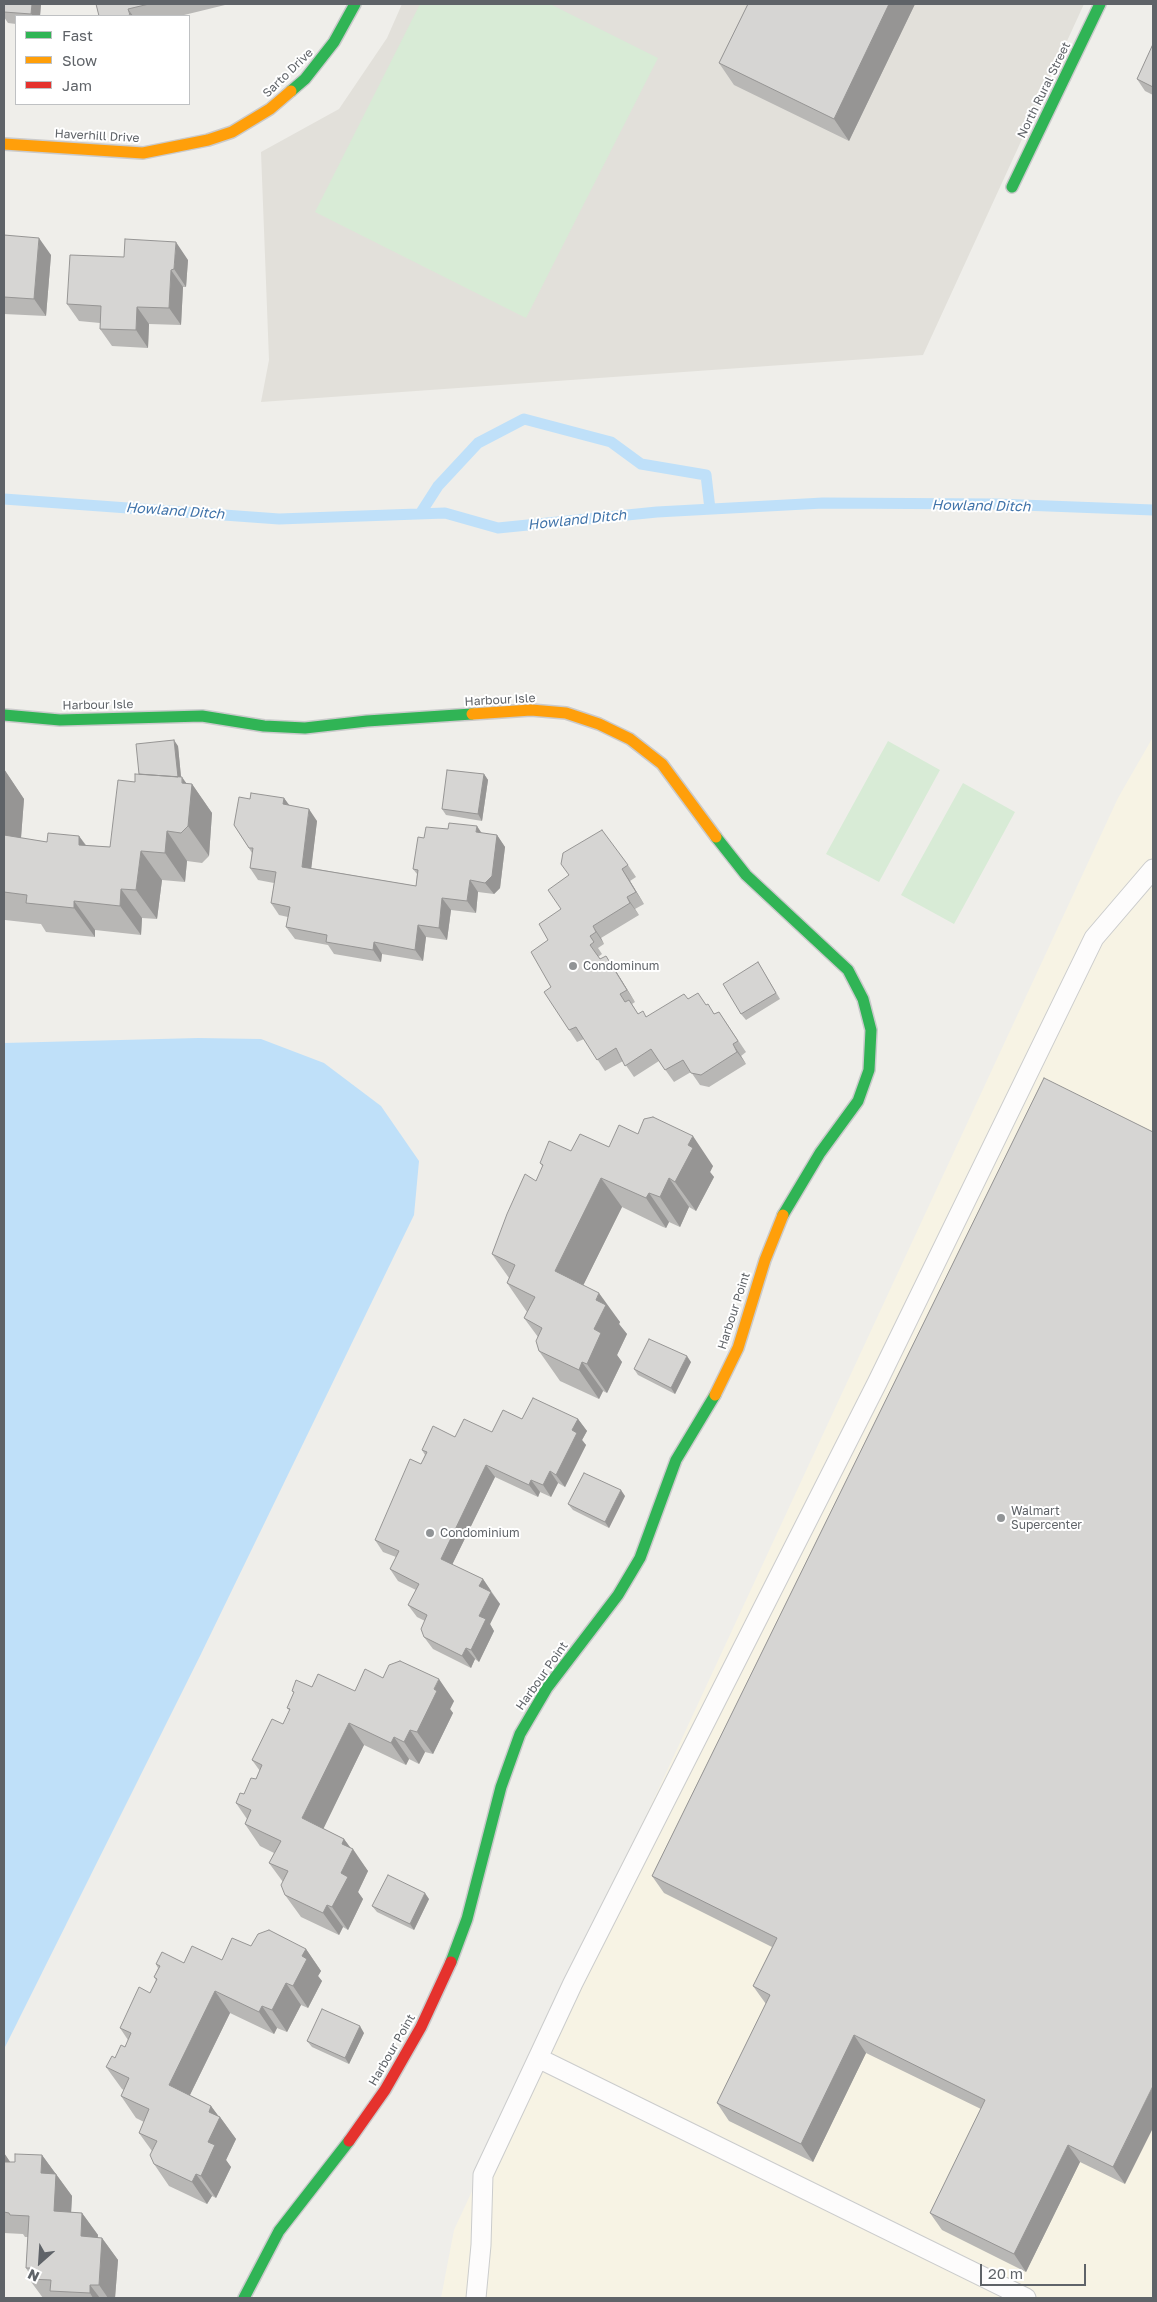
<!DOCTYPE html>
<html>
<head>
<meta charset="utf-8">
<style>
	body { margin:0 }
	#map { position:relative; width:1157px; height:2302px; overflow:hidden; background:#efeeea; font-family:"Golos Text",sans-serif }
	canvas { display:block }
	.frame { position:absolute; inset:0; border:5px solid #5f6368; pointer-events:none }
	.legend { position:absolute; left:15px; top:15px; width:175px; height:90px; box-sizing:border-box; background:#fff; border:1px solid #bfc1c3; margin:0; padding:6px 9px; list-style:none; font-size:15px; color:#5f6368 }
	.legend li { display:flex; align-items:center; gap:10px; height:25px }
	.legend b { width:25px; border:1px solid #bfc1c3 }
	.north { position:absolute; left:15px; top:2237px; width:50px; height:50px; -webkit-text-stroke:4px #fff; paint-order:stroke; rotate:206deg; font-size:14px; font-weight:700; line-height:20px; text-align:center; color:#5f6368 }
	.north::after { content:''; display:block; margin:auto; width:18px; height:22px; background:#5f6368; clip-path:polygon(50% 0,100% 100%,50% 72%,0 100%) }
	.scale { position:absolute; left:980px; top:2264px; width:106px; height:22px; box-sizing:border-box; border:2px solid #5f6368; border-top:0; padding-left:6px; font-size:15px; line-height:18px; white-space:nowrap; color:#5f6368; -webkit-text-stroke:4px #fff; paint-order:stroke }
</style>
</head>
<body>
<div id="map">
<canvas width="1157" height="2302"></canvas>
<div class="frame"></div>
<ul class="legend">
<li><b style="height:6px;background:#30b455"></b>Fast</li>
<li><b style="height:6px;background:#ff9f0a"></b>Slow</li>
<li><b style="height:6px;background:#e5322d"></b>Jam</li>
</ul>
<div class="north">N</div>
<div class="scale">20 m</div>
</div>
<script>
const ctx = document.querySelector('canvas').getContext('2d');
ctx.lineJoin = 'round';
function fill(path, color) { ctx.fillStyle = color; ctx.fill(path, 'evenodd'); }
const toPath = rows => new Path2D(rows.map(r => 'M' + r).join(''));
function stroke(path, color, width, dash) { ctx.strokeStyle = color; ctx.lineWidth = width; ctx.lineCap = dash ? 'butt' : 'round'; ctx.setLineDash(dash || []); ctx.stroke(path); }
function label(font, color, halo, rows, align = 'center') {
  ctx.font = font + ' "Golos Text",sans-serif'; ctx.lineWidth = 4; ctx.setLineDash([]); ctx.textBaseline = 'middle'; ctx.strokeStyle = halo; ctx.fillStyle = color; for (const [text, x, y, turn = 0] of rows) {
    ctx.save(); ctx.translate(x, y); ctx.rotate((+turn || 0) * Math.PI / 180); ctx.textAlign = isNaN(turn) ? turn : align; if (halo) ctx.strokeText(text, 0, 0); ctx.fillText(text, 0, 0); ctx.restore();
  }
}
fill(toPath([
	[1153,737,1153,2298,441,2298,454,2230,1118,798]
]), '#f7f3e4');
fill(toPath([
	[402,4,1084,4,923,355,261,402,269,360,261,152,339,109,387,38]
]), '#e2e0da');
fill(toPath([
	[420,4,550,4,658,58,526,318,315,212],
	[888,741,940,770,879,882,826,854],
	[963,783,1015,812,954,924,901,895]
]), '#d8ebd6');
fill(toPath([
	[198,1038,261,1039,324,1063,381,1106,419,1161,414,1215,200,1656,4,2049,4,1043]
]), '#bfe0f9');
stroke(toPath([
	[4,499,279,519,445,513,498,528,657,512,823,503,996,504,1153,510],
	[420,514,438,486,478,443,524,419,611,442,641,464,706,475,710,509]
]), '#bfe0f9', 11);
const lane = toPath([
	[538,2058,1026,2298],
	[476,2298,481,2245,483,2175,538,2058,573,1983,877,1383,1094,938,1153,869]
]);
const fast = toPath([
	[291,91,305,79,334,42,355,4],
	[1012,187,1100,4],
	[4,715,60,720,202,716,264,726,305,728,367,721,472,714],
	[716,837,746,875,848,970,863,999,871,1030,869,1070,858,1101,820,1153,783,1215],
	[451,1962,467,1919,501,1787,520,1734,547,1688,618,1595,640,1558,676,1460,715,1395],
	[244,2298,279,2231,349,2141]
]);
const slow = toPath([
	[4,144,143,153,208,140,232,132,270,109,291,91],
	[472,714,531,710,566,713,599,724,630,739,662,764,716,837],
	[715,1395,738,1348,765,1260,783,1215]
]);
const jam = toPath([
	[349,2141,385,2090,421,2027,451,1962]
]);
stroke(lane, '#cbcccc', 21);
stroke(fast, '#cacacb', 14);
stroke(slow, '#cacacb', 14);
stroke(jam, '#cacacb', 14);
stroke(lane, '#fdfcfc', 19);
stroke(fast, '#30b455', 11);
stroke(slow, '#ff9f0a', 11);
stroke(jam, '#e5322d', 11);
fill(toPath([
	[4,4,41,4,40,16,16,16,16,24,8,23,4,17],
	[96,4,224,4,225,5,180,16,99,16],
	[748,4,915,4,849,141,734,85,719,63],
	[1153,44,1153,95,1145,91,1137,79],
	[4,235,51,255,46,316,4,314],
	[188,260,186,287,183,287,181,325,149,324,148,348,112,346,100,329,100,323,79,321,67,304],
	[178,746,181,777,187,784,192,784,212,813,209,856,202,863,187,861,185,882,162,880,157,919,142,918,141,935,95,930,95,937,46,932,41,924,5,920,4,918,4,769,24,799,21,838,47,842,79,836,86,845,110,847,135,782,139,774],
	[484,774,488,780,482,821,446,815,442,809],
	[284,798,289,806,317,821,311,868,416,886,417,874,413,869,424,838,481,833,497,835,505,847,500,888,494,894,478,892,476,913,451,910,447,940,426,937,423,961,382,954,381,962,334,954,328,945,295,939,286,927,288,917,279,915,271,903,274,883,258,880,250,868,252,853,234,825,250,799],
	[628,865,636,877,630,881,644,904,635,909,639,915,601,938,604,944,598,948,602,954,598,957,600,959,614,968,635,1002,632,1004,638,1014,647,1017,688,999,706,1005,714,1014,719,1012,746,1052,741,1056,746,1064,709,1087,700,1085,691,1072,674,1082,659,1061,634,1077,623,1061,605,1071,584,1039,577,1042,569,1030,551,987,548,940,561,909,569,875],
	[758,962,780,999,746,1020,741,1014],
	[1044,1078,1125,2184,1080,2162,1026,2272,942,2230,930,2213,981,2109,866,2053,813,2162,729,2121,717,2103,766,2004,753,1986,772,1947,664,1893,652,1876],
	[638,1134,713,1166,710,1172,714,1177,696,1211,689,1207,680,1227,669,1222,666,1228,663,1227,622,1207,583,1285,620,1322,619,1324,627,1334,617,1355,622,1362,607,1393,603,1391,599,1399,560,1381,539,1351,538,1337,524,1318,527,1312,507,1283,509,1278,492,1254,536,1181,543,1167,540,1163,571,1151,609,1147],
	[691,1362,675,1394,638,1375,634,1369],
	[522,1419,578,1419,587,1431,582,1440,586,1445,565,1487,558,1483,551,1497,540,1492,538,1497,495,1477,452,1565,483,1579,500,1604,490,1624,494,1631,479,1662,475,1659,471,1668,433,1649,424,1637,425,1621,417,1617,408,1605,416,1590,398,1581,390,1569,396,1557,383,1552,375,1540,421,1464,425,1455,422,1450,455,1437,492,1432],
	[625,1496,609,1528,573,1510,568,1504],
	[383,1678,454,1701,450,1709,453,1713,433,1754,425,1752,419,1764,409,1759,406,1765,364,1745,323,1828,344,1839,368,1871,358,1892,363,1899,348,1930,343,1927,339,1935,301,1917,285,1895,283,1882,269,1863,274,1853,260,1846,245,1824,247,1819,236,1803,256,1779,260,1771,252,1760,283,1724,290,1711,287,1708,294,1693,292,1691,312,1687,355,1691],
	[429,1899,414,1930,377,1912,372,1906],
	[251,1946,306,1949,321,1971,318,1976,322,1981,308,2008,301,2005,287,2032,277,2028,274,2034,230,2013,190,2095,211,2106,218,2116,220,2117,236,2139,226,2160,231,2167,216,2198,212,2196,207,2204,169,2186,154,2164,152,2151,139,2133,144,2122,136,2118,121,2096,124,2090,122,2089,106,2067,125,2047,128,2040,120,2028,150,1993,156,1980,154,1977,158,1968,156,1964,222,1960],
	[364,2033,349,2064,312,2047,307,2041],
	[4,2153,10,2162,15,2162,42,2155,55,2173,56,2174,72,2196,71,2212,82,2213,98,2235,97,2238,102,2238,118,2260,115,2298,43,2298,29,2279,29,2273,26,2268,28,2237,25,2237,23,2234,4,2233]
]), '#b8b7b5');
fill(toPath([
	[32,4,41,4,40,16,33,16,31,14],
	[889,4,915,4,849,141,834,119],
	[128,9,133,16,131,16],
	[39,238,51,255,46,316,34,299],
	[176,242,188,260,186,287,174,269],
	[171,270,183,287,181,325,169,308],
	[137,307,149,324,148,348,136,330],
	[174,740,178,746,182,787,178,781],
	[4,769,24,799,19,863,4,841],
	[484,774,488,780,482,821,478,814],
	[182,777,191,790,192,784,212,813,209,856,188,826],
	[284,798,293,810,283,804],
	[309,809,317,821,310,879,302,867],
	[477,826,485,838,476,832],
	[167,831,187,861,185,882,165,853],
	[497,835,505,847,500,888,494,894,485,883],
	[79,836,100,866,79,845],
	[141,851,162,880,157,919,136,890],
	[622,869,630,881,644,904,636,892],
	[470,880,478,892,476,913,467,901],
	[121,889,142,918,141,935,120,906],
	[627,897,639,915,630,903],
	[442,898,451,910,447,940,439,928],
	[74,901,95,930,95,937,74,908],
	[418,925,426,937,423,961,415,950],
	[593,926,601,938,604,944,596,932],
	[374,942,382,954,381,962,373,950],
	[606,956,614,968,635,1002,627,990],
	[733,1044,741,1056,746,1064,737,1052],
	[693,1136,713,1166,710,1172,714,1177,696,1211,675,1182,688,1145],
	[601,1178,622,1207,576,1300,555,1271],
	[669,1178,689,1207,680,1227,660,1197],
	[649,1193,669,1222,666,1228,646,1198],
	[599,1293,620,1322,619,1324,627,1334,617,1355,622,1362,607,1393,587,1364,594,1329,596,1300],
	[687,1356,691,1362,675,1394,671,1388],
	[582,1362,603,1391,599,1399,579,1370],
	[578,1419,587,1431,582,1440,586,1445,565,1487,556,1475,572,1430],
	[486,1465,495,1477,449,1571,441,1559],
	[550,1471,558,1483,551,1497,543,1485],
	[531,1480,540,1492,538,1497,529,1485],
	[621,1490,625,1496,609,1528,605,1522],
	[483,1579,491,1591,488,1598,479,1586],
	[491,1592,500,1604,490,1624,494,1631,479,1662,471,1650,479,1616],
	[466,1648,475,1659,471,1668,462,1656],
	[439,1679,454,1701,450,1709,453,1713,433,1754,417,1732,434,1689],
	[349,1723,364,1745,318,1840,302,1818],
	[410,1730,425,1752,419,1764,404,1742],
	[394,1737,409,1759,406,1765,391,1743],
	[344,1839,352,1850,353,1849,368,1871,358,1892,363,1899,348,1930,332,1907,341,1873,342,1844],
	[425,1893,429,1899,414,1930,410,1924],
	[327,1905,343,1927,339,1935,323,1913],
	[306,1949,321,1971,318,1976,322,1981,308,2008,293,1986,302,1956],
	[286,1983,301,2005,287,2032,272,2010],
	[215,1991,230,2013,184,2107,169,2085],
	[262,2006,277,2028,274,2034,259,2012],
	[360,2026,364,2033,349,2064,345,2058],
	[854,2035,866,2053,813,2162,801,2144],
	[1153,2086,1153,2128,1125,2184,1113,2167],
	[211,2106,220,2118,220,2117,236,2139,226,2160,231,2167,216,2198,201,2176,208,2142,209,2112],
	[1068,2145,1080,2162,1026,2272,1014,2254],
	[4,2153,15,2169,4,2169],
	[42,2155,72,2196,70,2233,54,2211,41,2173],
	[196,2174,212,2196,207,2204,192,2182],
	[82,2213,98,2235,96,2258,81,2236],
	[102,2238,118,2260,115,2298,108,2298,99,2285],
	[90,2285,100,2298,93,2298,90,2293]
]), '#969594');
const building = toPath([
	[4,4,32,4,31,14,4,12,4,4],
	[96,4,149,4,128,9,130,15,126,16,99,16,96,4],
	[748,4,889,4,834,119,719,63,748,4],
	[1153,44,1153,87,1137,79,1153,44],
	[4,235,39,238,34,299,4,297,4,235],
	[125,239,176,242,174,269,171,270,169,308,137,307,136,330,100,329,101,306,67,304,70,255,124,257,125,239],
	[174,740,178,777,139,774,136,744,174,740],
	[447,770,484,774,478,814,442,809,447,770],
	[135,774,182,777,182,783,192,784,188,826,181,833,167,831,165,853,141,851,136,890,121,889,120,906,74,901,74,908,26,903,27,895,4,892,4,835,47,842,48,833,79,836,79,845,110,847,118,780,135,782,135,774],
	[251,793,284,798,283,804,309,809,302,867,416,886,418,870,413,869,418,837,424,838,426,827,448,829,449,823,477,826,476,832,497,835,492,876,485,883,470,880,467,901,442,898,439,928,418,925,415,950,374,942,373,950,326,942,327,935,286,927,290,907,271,903,276,872,250,868,253,848,249,848,234,825,239,797,250,799,251,793],
	[602,830,628,865,622,869,636,892,627,897,630,903,593,926,596,932,590,936,594,942,590,945,600,959,606,956,627,990,620,994,625,1002,629,1000,638,1014,643,1011,646,1017,684,994,688,999,698,993,706,1005,708,1004,714,1014,719,1012,738,1041,733,1044,737,1052,701,1075,691,1073,683,1060,665,1070,651,1049,625,1066,616,1048,597,1060,576,1027,569,1030,544,992,551,987,531,952,548,940,539,924,561,909,548,890,569,875,561,864,563,853,602,830],
	[758,962,776,993,741,1014,723,984,758,962],
	[1044,1078,1153,1132,1153,2086,1113,2167,1068,2145,1014,2254,930,2213,985,2100,854,2035,801,2144,717,2103,770,1995,753,1986,777,1938,652,1876,1044,1078],
	[653,1117,693,1136,688,1145,693,1148,675,1182,669,1178,660,1197,649,1193,646,1198,601,1178,555,1271,599,1293,596,1300,606,1305,594,1329,601,1333,587,1364,582,1362,579,1370,539,1351,536,1341,542,1328,524,1318,535,1297,507,1283,515,1265,492,1254,507,1214,525,1174,536,1181,543,1165,540,1163,549,1141,571,1151,580,1134,609,1147,619,1125,638,1134,644,1119,653,1117],
	[649,1339,687,1356,671,1388,634,1369,649,1339],
	[533,1398,578,1419,572,1430,577,1433,556,1475,550,1471,543,1485,531,1480,529,1485,486,1465,441,1559,483,1579,479,1586,491,1592,479,1616,486,1619,471,1650,466,1648,462,1656,424,1637,421,1629,427,1615,408,1605,419,1584,390,1569,399,1551,375,1540,410,1459,421,1464,427,1452,422,1450,433,1426,455,1437,464,1419,492,1432,503,1410,522,1419,533,1398],
	[584,1473,621,1490,605,1522,568,1504,584,1473],
	[400,1661,439,1679,434,1689,437,1691,417,1732,410,1730,404,1742,394,1737,391,1743,349,1723,302,1818,344,1839,342,1844,353,1849,341,1873,348,1877,332,1907,327,1905,323,1913,285,1895,281,1885,288,1871,269,1863,281,1841,245,1824,251,1810,236,1803,240,1793,244,1794,251,1778,256,1779,262,1765,252,1760,272,1719,283,1724,290,1709,287,1708,294,1692,292,1691,296,1680,312,1687,318,1674,355,1691,365,1669,383,1678,389,1665,400,1661],
	[388,1875,425,1893,410,1924,372,1906,388,1875],
	[269,1930,306,1949,302,1956,307,1959,293,1986,286,1983,272,2010,262,2006,259,2012,215,1991,169,2085,211,2106,209,2112,220,2117,208,2142,215,2145,201,2176,196,2174,192,2182,154,2164,150,2155,157,2141,139,2133,149,2109,121,2096,129,2078,106,2067,112,2056,115,2058,121,2045,125,2047,131,2033,120,2028,139,1987,150,1993,157,1979,154,1977,160,1966,156,1964,162,1952,184,1963,192,1946,222,1960,232,1938,251,1946,258,1934,269,1930],
	[322,2009,360,2026,345,2058,307,2041,322,2009],
	[15,2154,42,2155,41,2173,56,2174,54,2211,82,2213,81,2236,102,2238,99,2285,90,2285,90,2293,50,2291,51,2280,29,2279,30,2268,26,2268,29,2216,10,2215,9,2213,4,2212,4,2162,15,2162,15,2154]
]);
fill(building, '#d6d5d3');
stroke(building, '#969594', 1);
for (const [x, y, r, color] of [
	[573,966,5,"#919496"],
	[1001,1518,5,"#919496"],
	[430,1533,5,"#919496"]
]) { const dot = new Path2D(); dot.arc(x, y, r, 0, 2 * Math.PI); ctx.fillStyle = color; ctx.fill(dot); stroke(dot, '#fff', 2); }
label('12px', '#5f6368', '#fff', [
	["Sarto Drive",288,73,-44],
	["North Rural Street",1044,90,-64],
	["Haverhill Drive",97,136,3],
	["Harbour Isle",500,700,-3],
	["Harbour Isle",98,705,-1],
	["Harbour Point",734,1311,-72],
	["Harbour Point",542,1676,-55],
	["Harbour Point",392,2050,-60]
]);
label('12px', '#5f6368', '#fff', [
	["Condominum",583,966],
	["Walmart",1011,1511],
	["Supercenter",1011,1525],
	["Condominium",440,1533]
], 'left');
label('italic 14px', '#4174aa', '#fff', [
	["Howland Ditch",981,506,1],
	["Howland Ditch",175,511,4],
	["Howland Ditch",577,520,-6]
]);
</script>
</body>
</html>
